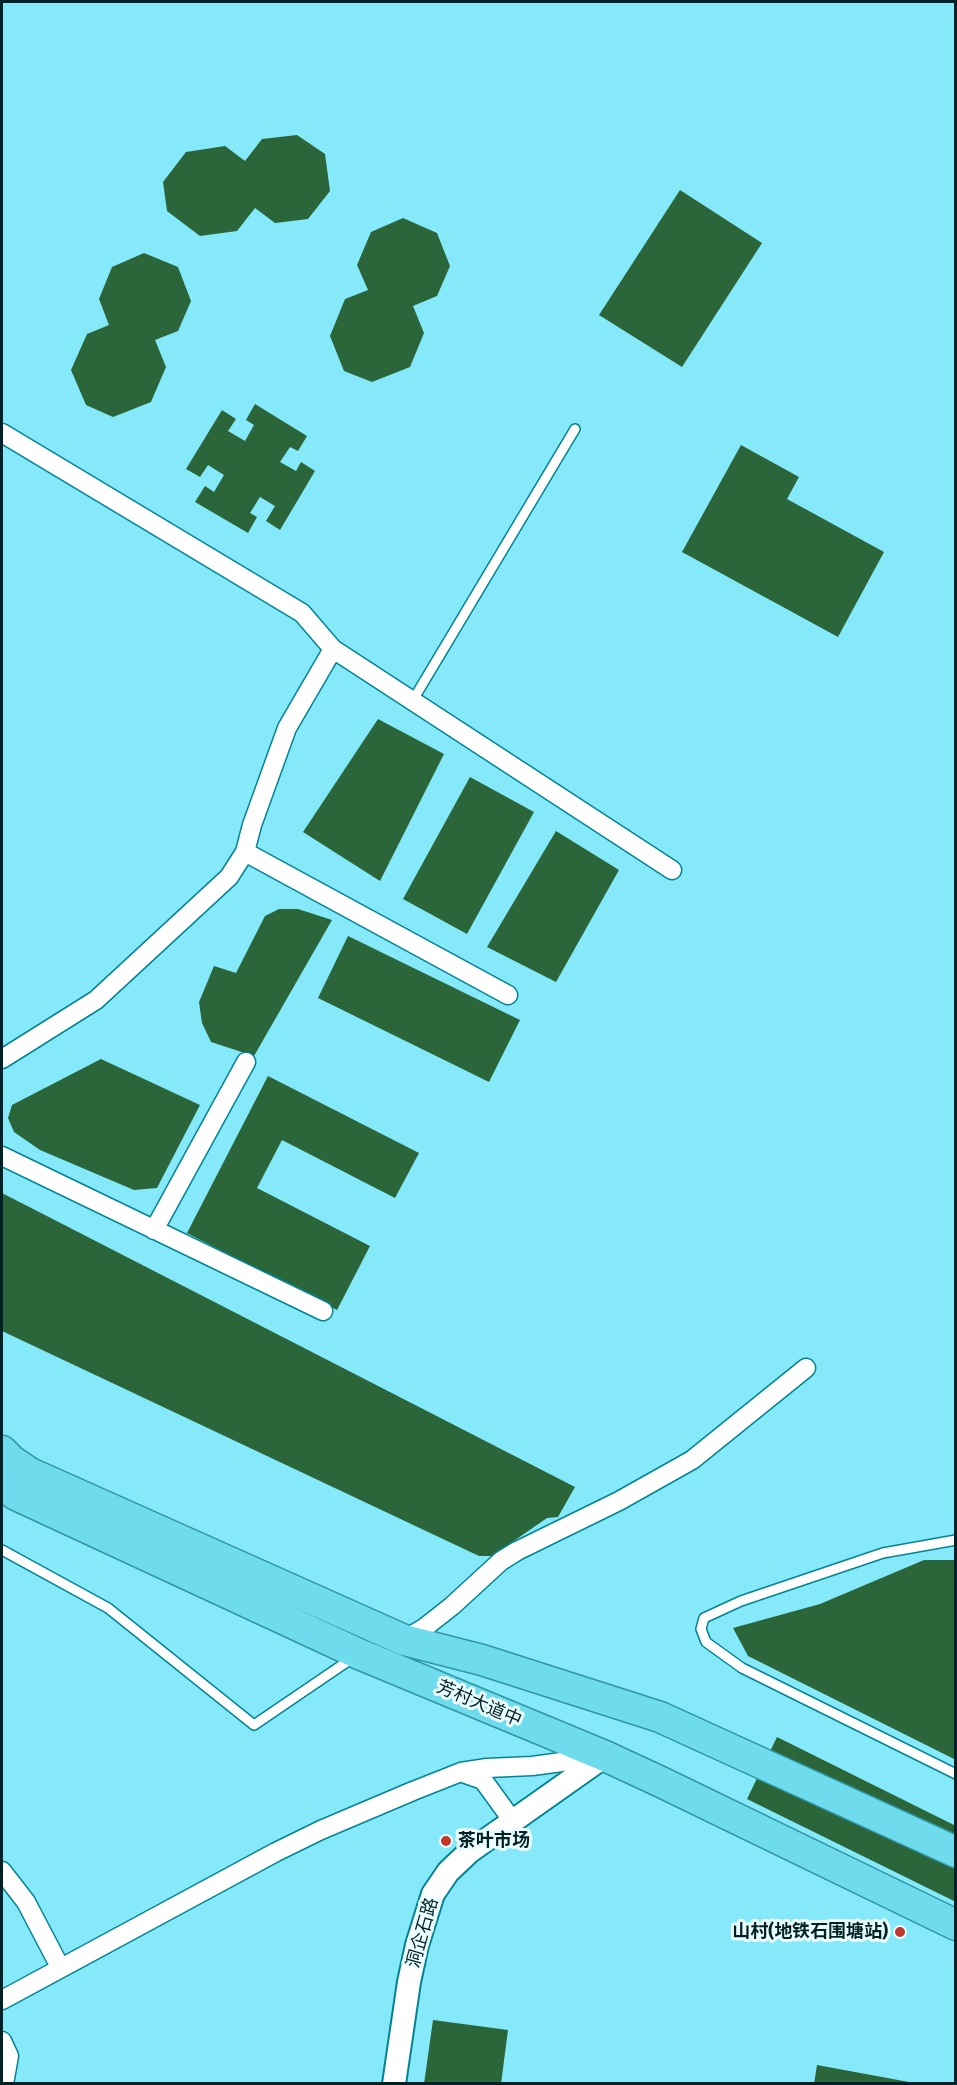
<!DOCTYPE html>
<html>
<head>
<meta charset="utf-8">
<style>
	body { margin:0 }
	#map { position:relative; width:957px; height:2085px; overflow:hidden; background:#85e9f9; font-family:"Fira Sans",sans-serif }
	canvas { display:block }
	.frame { position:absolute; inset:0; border:3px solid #002126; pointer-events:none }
</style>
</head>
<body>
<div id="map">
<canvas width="957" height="2085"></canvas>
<div class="frame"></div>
</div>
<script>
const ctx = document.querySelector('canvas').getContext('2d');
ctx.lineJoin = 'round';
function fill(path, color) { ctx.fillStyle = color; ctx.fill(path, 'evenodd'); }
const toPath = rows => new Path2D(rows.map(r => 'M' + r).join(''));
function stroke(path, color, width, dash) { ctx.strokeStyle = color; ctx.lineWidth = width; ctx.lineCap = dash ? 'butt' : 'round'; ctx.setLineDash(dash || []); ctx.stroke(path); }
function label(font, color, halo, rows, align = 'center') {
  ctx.font = font + ' "Fira Sans","Noto Sans SC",sans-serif'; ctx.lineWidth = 6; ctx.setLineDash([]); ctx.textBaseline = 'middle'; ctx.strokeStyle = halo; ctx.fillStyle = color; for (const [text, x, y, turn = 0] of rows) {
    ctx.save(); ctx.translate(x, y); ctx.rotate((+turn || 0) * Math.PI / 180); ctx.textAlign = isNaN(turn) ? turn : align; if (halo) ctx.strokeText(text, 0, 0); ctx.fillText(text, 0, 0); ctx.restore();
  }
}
fill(toPath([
	[297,135,325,154,330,191,308,219,275,223,255,208,237,231,200,236,167,211,163,182,186,152,225,146,245,161,262,139],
	[680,190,762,243,682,367,599,315],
	[403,218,437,233,450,266,437,296,413,306,424,333,410,367,372,382,344,371,330,336,345,299,368,290,357,265,371,232],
	[144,253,178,267,191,301,178,331,155,340,166,367,151,402,113,417,86,405,71,370,87,334,109,325,99,299,112,267],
	[255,404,307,436,298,451,290,447,280,462,296,471,301,462,315,471,280,530,266,521,275,506,260,497,250,513,257,517,248,533,195,502,205,486,214,492,224,475,208,465,200,477,186,469,222,410,236,419,228,431,245,441,254,425,246,420],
	[741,445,799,477,787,499,884,552,838,637,682,552],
	[378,719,444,754,380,881,303,832],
	[470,777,534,812,467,934,403,899],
	[556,831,619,870,556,982,487,947],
	[279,909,298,909,332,920,254,1056,211,1042,202,1023,199,1002,214,966,236,973,265,916],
	[348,936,520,1020,489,1082,318,998],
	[101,1059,200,1105,157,1188,134,1190,40,1150,14,1132,8,1118,12,1105],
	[268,1076,419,1153,395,1198,282,1140,257,1188,370,1246,337,1310,187,1233],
	[2,1193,575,1487,558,1517,547,1518,492,1556,479,1556,2,1331],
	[924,1560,956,1560,956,1760,748,1656,733,1628,820,1604],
	[777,1737,956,1826,956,1902,747,1799],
	[433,2020,508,2030,501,2084,424,2084],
	[817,2065,909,2082,909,2084,814,2084]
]), '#2a6639');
const service = toPath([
	[413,700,575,429],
	[956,1540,883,1553,741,1601,704,1618,701,1629,706,1642,742,1668,956,1774],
	[2,1550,108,1608,254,1725,354,1657]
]);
const minor = toPath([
	[2,433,302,613,333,649,672,870],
	[245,852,508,995],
	[2,1059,96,1000,229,877,245,852,252,825,287,728,333,649],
	[2,1156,323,1311],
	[154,1230,246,1062],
	[404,1640,424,1628,452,1606,501,1561,517,1551,619,1501,692,1460,806,1368],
	[463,1773,483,1780,512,1820],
	[2,1871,26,1902,60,1967],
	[2,2000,276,1852,321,1830,413,1791,461,1772,487,1768,532,1766,599,1757],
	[2,2041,9,2056,4,2084]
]);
const tertiary = toPath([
	[394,2084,409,1982,417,1945,433,1894,448,1872,469,1852,605,1756]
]);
const trunk = toPath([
	[2,1451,12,1461,30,1473,404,1640,482,1660,660,1717,956,1852],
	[2,1485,16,1495,359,1654,605,1756,661,1782,956,1925]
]);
stroke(service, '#038493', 12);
stroke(minor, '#038493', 21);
stroke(tertiary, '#038493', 26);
stroke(trunk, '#3095a4', 33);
stroke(service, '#fff', 9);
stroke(minor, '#fff', 18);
stroke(tertiary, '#fff', 22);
stroke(trunk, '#6edcec', 30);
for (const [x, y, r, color] of [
	[446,1841,6,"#c3362a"],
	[900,1932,6,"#c3362a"]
]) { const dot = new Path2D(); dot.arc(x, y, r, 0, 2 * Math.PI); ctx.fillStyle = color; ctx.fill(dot); stroke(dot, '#eafcff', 2); }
label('18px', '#002126', '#eafcff', [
	["芳村大道中",479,1704,23],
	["洞企石路",423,1933,-74]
]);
label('bold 18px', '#002126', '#eafcff', [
	["茶叶市场",458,1841],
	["山村(地铁石围塘站)",888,1932,"right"]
], 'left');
</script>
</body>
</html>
